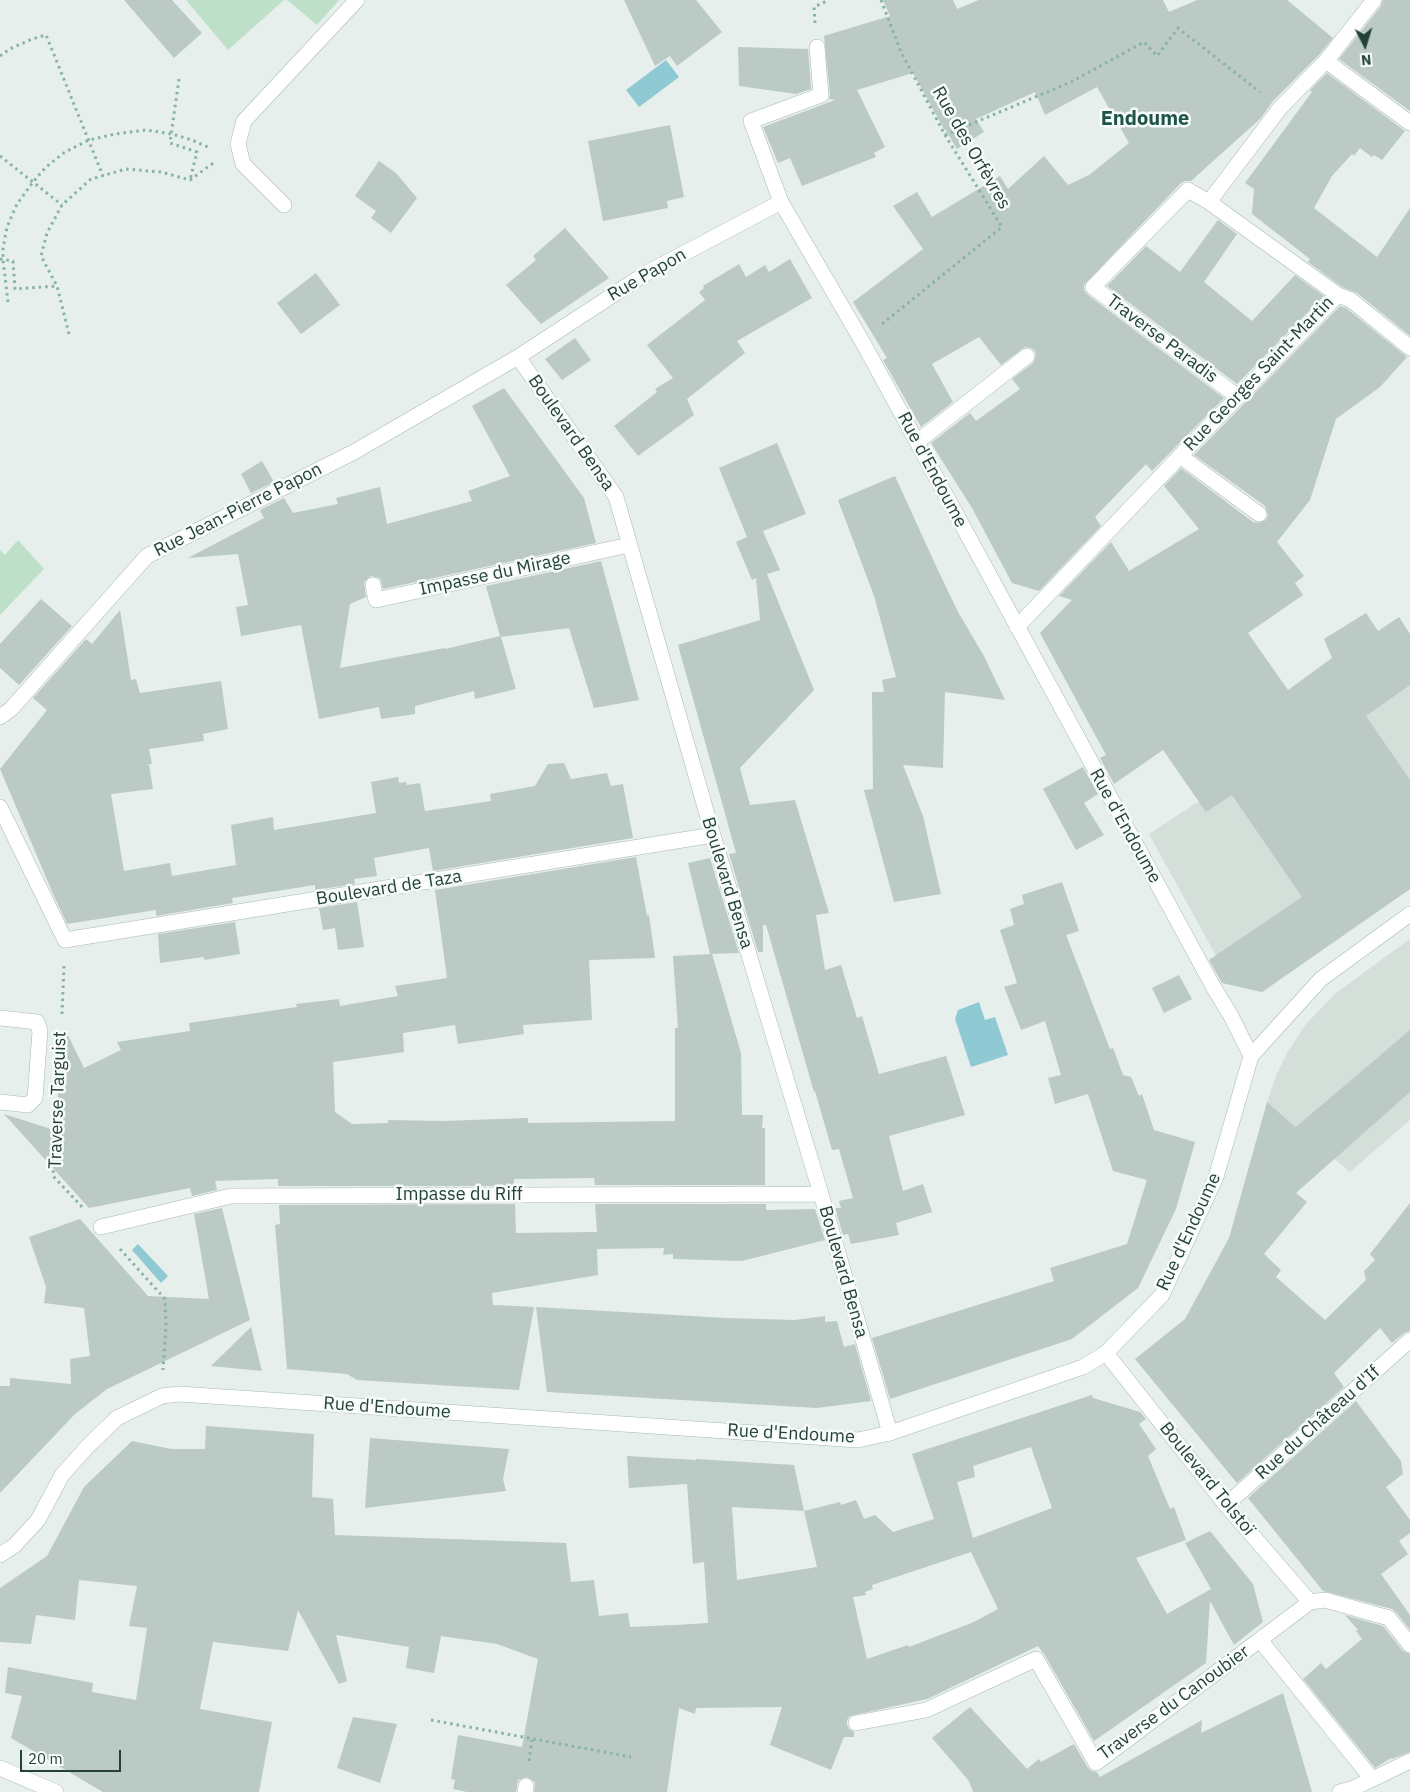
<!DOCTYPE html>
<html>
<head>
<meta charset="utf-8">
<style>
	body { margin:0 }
	#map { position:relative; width:1410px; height:1792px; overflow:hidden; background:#e6efeb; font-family:"IBM Plex Sans",sans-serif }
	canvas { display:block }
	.north { position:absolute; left:1340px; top:20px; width:50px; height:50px; -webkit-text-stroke:4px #f7fbf9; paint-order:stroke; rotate:175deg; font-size:14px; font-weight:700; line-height:20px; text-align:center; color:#24423a }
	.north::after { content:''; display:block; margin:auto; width:18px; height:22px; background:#24423a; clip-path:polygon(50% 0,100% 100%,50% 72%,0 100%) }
	.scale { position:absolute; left:20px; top:1750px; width:101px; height:22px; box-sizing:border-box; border:2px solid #24423a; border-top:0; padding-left:6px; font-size:15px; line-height:18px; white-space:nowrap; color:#24423a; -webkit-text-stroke:4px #f7fbf9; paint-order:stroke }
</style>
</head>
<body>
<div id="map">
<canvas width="1410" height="1792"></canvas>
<div class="north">N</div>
<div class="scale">20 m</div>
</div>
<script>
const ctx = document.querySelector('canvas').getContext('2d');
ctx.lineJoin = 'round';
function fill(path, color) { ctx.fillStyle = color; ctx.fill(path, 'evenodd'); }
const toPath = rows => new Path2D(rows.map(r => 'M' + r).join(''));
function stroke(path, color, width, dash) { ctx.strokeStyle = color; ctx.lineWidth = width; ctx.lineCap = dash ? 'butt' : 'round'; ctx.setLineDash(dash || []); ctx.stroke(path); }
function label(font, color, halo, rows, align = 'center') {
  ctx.font = font + ' "IBM Plex Sans",sans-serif'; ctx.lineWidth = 5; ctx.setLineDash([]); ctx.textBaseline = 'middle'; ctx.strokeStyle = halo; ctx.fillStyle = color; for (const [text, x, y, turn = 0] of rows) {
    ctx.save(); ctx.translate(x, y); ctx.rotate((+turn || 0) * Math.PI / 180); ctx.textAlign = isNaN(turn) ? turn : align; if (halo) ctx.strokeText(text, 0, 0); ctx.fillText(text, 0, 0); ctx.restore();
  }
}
fill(toPath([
	[1410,670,1410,845,1324,730],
	[1274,752,1410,860,1410,889,1262,992,1232,985,1149,834],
	[1410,939,1410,1120,1350,1172,1267,1102,1276,1076,1287,1053,1306,1024,1336,993]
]), '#d4dfda');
fill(toPath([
	[186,0,284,0,228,50],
	[287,0,339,0,317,25],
	[18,540,44,569,0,615,0,550,5,555]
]), '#bfe0c8');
fill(toPath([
	[666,60,679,77,639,107,626,90],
	[979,1002,985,1020,995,1017,1008,1055,971,1067,955,1019,958,1010],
	[138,1244,168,1276,161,1283,132,1250]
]), '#8ec9d4');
fill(toPath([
	[124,0,172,0,202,33,174,58],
	[624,0,696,0,722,32,677,66,670,56,655,66],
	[883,0,953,0,957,9,979,0,1163,0,1169,12,1197,0,1287,0,1333,38,1319,55,1273,101,1261,118,1191,181,1185,181,1181,183,1084,285,1084,290,1087,294,1224,398,1152,471,1146,464,1095,517,1101,526,1039,591,1012,583,972,508,931,443,970,413,976,421,1020,389,1012,379,1033,363,1036,355,1035,351,1031,348,1025,347,1001,365,979,337,932,364,953,402,921,427,883,360,887,358,853,302,923,249,893,206,917,192,932,217,1000,176,1008,189,1044,156,1068,185,1089,175,1129,143,1097,87,1045,115,1035,92,976,119,984,132,957,149,945,129,944,129,913,73,857,90,885,147,874,153,876,157,802,186,790,158,778,163,763,127,835,100,829,99,830,94,824,36,890,16],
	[1383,0,1410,0,1410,111,1339,59,1381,6],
	[738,47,808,49,811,89,796,94,739,86],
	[1327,73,1405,131,1382,160,1374,155,1372,157,1360,148,1354,156,1352,154,1332,176,1314,208,1377,257,1410,208,1410,336,1357,293,1342,287,1308,262,1310,259,1252,214,1254,189,1245,183,1312,92,1310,90],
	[670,125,684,197,667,201,668,208,603,221,588,141],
	[379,161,396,173,417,198,391,233,371,218,376,211,355,196],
	[1218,220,1237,234,1204,282,1252,321,1295,275,1324,296,1237,384,1107,286,1146,246,1180,272],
	[565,228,609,278,541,324,506,285,536,260,533,256],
	[790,259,812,298,737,341,745,353,687,399,694,415,638,456,614,426,657,392,655,389,673,378,647,345,705,300,699,292,704,288,703,286,739,264,746,277,765,265,769,272],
	[316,273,340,305,301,334,277,303],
	[1340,306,1346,308,1407,357,1380,387,1336,419,1310,500,1277,542,1304,576,1295,583,1303,595,1248,633,1288,690,1332,658,1324,639,1366,613,1378,631,1399,617,1410,634,1410,685,1366,716,1410,780,1410,889,1262,992,1222,983,1209,960,1302,897,1232,795,1206,812,1163,750,1114,784,1100,758,1106,755,1040,633,1072,600,1059,596,1111,542,1129,571,1199,529,1164,486,1181,468,1253,522,1258,523,1266,520,1268,515,1265,506,1194,455],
	[575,338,591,360,562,380,545,359],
	[504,388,584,498,596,543,383,589,380,578,371,576,364,582,366,597,350,604,340,668,445,648,445,649,500,636,486,586,601,561,639,700,594,708,569,628,501,637,516,689,475,699,474,691,415,706,415,714,381,719,379,707,319,719,301,625,241,636,236,607,248,605,238,554,188,558,264,518,260,510,284,498,293,513,338,504,336,498,380,487,387,524,472,501,468,491,510,476,472,406],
	[777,443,806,514,763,531,780,570,767,574,814,690,740,768,750,805,795,800,829,913,816,915,825,970,841,965,857,1018,862,1016,879,1074,946,1056,965,1115,889,1136,903,1191,923,1184,932,1212,896,1223,899,1235,851,1244,848,1234,843,1235,835,1208,841,1208,839,1201,853,1198,839,1149,832,1150,815,1091,814,1092,766,925,763,925,763,952,758,952,729,854,736,853,678,645,760,620,756,578,752,580,736,542,747,537,719,468],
	[262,461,274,482,251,493,241,474],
	[895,476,936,566,958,612,984,656,1005,700,945,692,943,768,903,765,923,816,941,894,894,902,864,790,873,789,872,692,884,692,882,680,896,677,874,596,838,500],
	[41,599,72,626,19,685,0,668,0,644],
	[120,610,131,680,136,679,140,693,221,681,228,729,203,734,204,741,149,749,152,764,149,764,153,789,111,794,124,871,170,863,172,876,236,865,231,825,273,817,274,830,376,813,371,782,398,777,399,783,406,782,407,785,420,783,425,811,491,801,490,794,535,786,548,764,564,763,571,779,607,773,611,786,623,784,633,838,433,871,429,848,374,858,377,876,354,879,355,884,315,890,315,885,232,898,233,903,156,916,156,910,67,924,54,896,0,769,47,710,33,698,86,639,92,644],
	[1083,767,1098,794,1084,803,1104,835,1076,850,1043,789],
	[636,857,647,916,649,915,655,958,589,960,592,1020,523,1025,524,1034,458,1044,455,1025,403,1033,404,1052,333,1062,335,1112,352,1124,388,1123,388,1120,443,1121,528,1118,528,1123,675,1121,675,1028,678,1028,673,956,712,954,741,1053,742,1115,763,1115,762,1128,765,1128,765,1185,595,1185,594,1178,514,1179,514,1186,278,1186,278,1179,215,1181,217,1190,192,1196,190,1188,89,1208,4,1114,54,1130,65,1029,84,1068,121,1050,117,1042,190,1031,189,1023,297,1007,296,1004,339,999,340,1006,398,996,395,986,447,978,435,890],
	[710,858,739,953,710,954,688,863],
	[1062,882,1079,931,1066,935,1110,1049,1113,1048,1123,1075,1131,1077,1139,1096,1142,1094,1154,1130,1195,1142,1176,1209,1138,1288,1072,1339,890,1399,872,1338,1054,1281,1050,1268,1127,1244,1147,1180,1113,1171,1088,1094,1055,1104,1048,1078,1061,1075,1045,1021,1021,1030,1004,987,1017,983,1000,930,1014,925,1010,909,1024,904,1022,895],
	[357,902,364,947,338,950,335,928,323,930,319,908],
	[235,922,240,954,204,960,204,957,160,963,158,934],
	[1179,975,1192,999,1164,1013,1152,988],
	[1410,1030,1410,1092,1296,1193,1307,1202,1264,1254,1281,1270,1276,1277,1325,1320,1366,1280,1364,1271,1375,1260,1370,1254,1410,1203,1410,1331,1404,1333,1392,1343,1380,1328,1334,1373,1344,1387,1237,1483,1135,1359,1185,1319,1229,1238,1267,1102,1296,1127],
	[515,1204,516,1233,597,1232,595,1204,766,1204,766,1210,815,1209,825,1240,742,1261,673,1259,673,1254,663,1255,664,1248,597,1249,598,1275,492,1293,493,1305,534,1307,519,1390,357,1380,347,1374,287,1369,275,1225,280,1224,279,1205],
	[222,1208,250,1320,107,1389,75,1414,0,1493,0,1386,10,1386,10,1378,71,1384,70,1359,90,1356,84,1308,44,1303,46,1287,29,1237,80,1219,148,1296,209,1299,194,1214],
	[536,1307,726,1318,795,1320,825,1316,825,1322,837,1321,844,1347,855,1344,871,1401,817,1408,547,1392],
	[251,1327,262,1371,211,1366],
	[1092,1395,1093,1398,1140,1412,1146,1419,1139,1424,1156,1449,1148,1456,1170,1509,1174,1507,1186,1540,1136,1558,1167,1614,1211,1589,1185,1543,1210,1531,1253,1584,1263,1622,1234,1645,1210,1601,1206,1663,1094,1741,1044,1654,1038,1646,927,1699,850,1716,847,1720,847,1725,849,1729,854,1732,854,1737,844,1737,831,1770,770,1745,782,1707,696,1708,695,1714,679,1708,667,1792,534,1792,535,1782,527,1777,518,1780,516,1792,467,1792,453,1789,455,1780,451,1779,458,1735,522,1747,538,1659,497,1644,441,1636,434,1673,406,1668,409,1647,336,1635,347,1681,339,1684,298,1610,288,1651,213,1642,200,1709,272,1722,259,1792,103,1792,11,1738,22,1696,5,1693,8,1667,93,1683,92,1692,136,1700,147,1628,129,1626,137,1586,79,1580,75,1620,36,1615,31,1644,0,1642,0,1588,47,1556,84,1487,132,1441,171,1449,205,1449,206,1426,314,1434,312,1497,333,1499,335,1535,566,1543,571,1582,594,1580,599,1616,628,1613,630,1627,676,1625,708,1623,704,1562,693,1564,687,1484,629,1488,627,1456,696,1460,696,1459,794,1465,804,1511,732,1507,737,1580,817,1567,804,1511,840,1502,841,1505,856,1500,864,1519,875,1515,893,1532,934,1519,912,1454],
	[1031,1447,1052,1508,973,1538,957,1482,975,1477,973,1466],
	[971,1552,998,1609,974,1622,909,1647,908,1645,867,1659,853,1597,866,1595,865,1592,873,1589,872,1585],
	[1356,1401,1401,1461,1403,1474,1386,1487,1410,1520,1410,1533,1399,1541,1408,1554,1381,1574,1410,1615,1410,1630,1396,1612,1392,1609,1323,1591,1248,1498],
	[370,1438,509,1449,503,1479,506,1491,365,1508],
	[1345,1615,1383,1626,1403,1651,1410,1654,1410,1752,1392,1759,1391,1758,1375,1768,1303,1679,1321,1663,1326,1669,1362,1639,1356,1631,1358,1630],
	[1283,1693,1312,1792,973,1792,969,1781,932,1738,970,1707,1027,1769,1039,1759,1041,1762,1074,1744,1088,1768,1092,1771,1097,1772,1100,1777,1202,1720,1201,1733],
	[353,1717,397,1724,380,1783,337,1768]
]), '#bbcac4');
const lane = toPath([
	[284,205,243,164,238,144,244,121,357,0],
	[0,1018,37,1022,40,1031,35,1098,28,1105,0,1102]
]);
const street = toPath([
	[817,47,821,95,751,121,781,202,862,341,1214,988,1231,1016,1251,1056],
	[1326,61,1410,123],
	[1209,202,1188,190,1093,287,1238,397],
	[1338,295,1351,300,1410,348],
	[518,357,616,497,713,835,821,1194,890,1433],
	[917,442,1027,356],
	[1180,456,1259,514],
	[373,585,376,600,629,545],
	[1017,627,1180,456,1338,295,1209,202,1280,108,1326,61,1374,0],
	[0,717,11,709,147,556,354,452,518,357,645,274,781,202],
	[0,807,65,940,713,835],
	[101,1227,231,1196,821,1194],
	[1106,1353,1226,1505,1310,1602],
	[1226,1505,1410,1340],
	[1310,1602,1325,1600,1389,1618,1410,1645],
	[1260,1640,1372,1779],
	[856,1723,926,1710,1036,1659,1096,1763,1310,1602],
	[0,1768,56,1792],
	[525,1792,526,1786],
	[1340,1792,1354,1788,1410,1761]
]);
const secondary = toPath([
	[0,1555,14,1546,38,1520,62,1475,88,1446,117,1418,162,1396,179,1394,255,1399,858,1440,890,1433,1083,1367,1106,1353,1162,1295,1216,1177,1251,1056,1321,979,1410,914]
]);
stroke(lane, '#a8b8b2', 16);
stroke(street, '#a8b8b2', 16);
stroke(secondary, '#a4bbb3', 16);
stroke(toPath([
	[881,0,901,52,945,135,1002,227,882,324],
	[815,23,814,7,829,0],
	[0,56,10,49,32,39,46,35,103,176],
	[179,79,170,143,197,152,190,180],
	[945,135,1071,82,1144,42,1157,56,1178,28,1260,92],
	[0,156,62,205],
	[0,259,13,261,15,289,57,286],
	[8,302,3,260,3,248,7,227,17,204,33,182,46,167,65,152,89,140,115,134,146,130,172,134,192,140,210,148],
	[69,334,57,286,41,256,47,233,62,205,91,179,126,169,161,172,190,180,216,161],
	[62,1014,64,965],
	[57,1112,53,1176,84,1209],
	[120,1249,165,1299,166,1326,163,1370],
	[431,1720,631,1757],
	[529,1761,532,1740]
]), '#86b3a5', 3, [2.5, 4]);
stroke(lane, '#fff', 15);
stroke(street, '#fff', 15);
stroke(secondary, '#fff', 15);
label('18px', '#24423a', '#f7fbf9', [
	["Rue des Orfèvres",971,148,60],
	["Rue Papon",647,275,-30],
	["Traverse Paradis",1162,339,37],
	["Rue Georges Saint-Martin",1259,374,-46],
	["Boulevard Bensa",571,433,55],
	["Rue d'Endoume",932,470,62],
	["Rue Jean-Pierre Papon",238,510,-27],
	["Impasse du Mirage",495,574,-12],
	["Rue d'Endoume",1125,826,61],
	["Boulevard Bensa",727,883,73],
	["Boulevard de Taza",389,888,-9],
	["Traverse Targuist",58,1100,-88],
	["Impasse du Riff",459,1195],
	["Rue d'Endoume",1189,1232,-65],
	["Boulevard Bensa",843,1272,74],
	["Rue d'Endoume",387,1408,4],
	["Rue du Château d'If",1318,1423,-42],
	["Rue d'Endoume",791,1434,3],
	["Boulevard Tolstoï",1207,1479,51],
	["Traverse du Canoubier",1174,1703,-36]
]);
label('bold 20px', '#1f5548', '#f7fbf9', [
	["Endoume",1145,119]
]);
</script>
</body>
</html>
